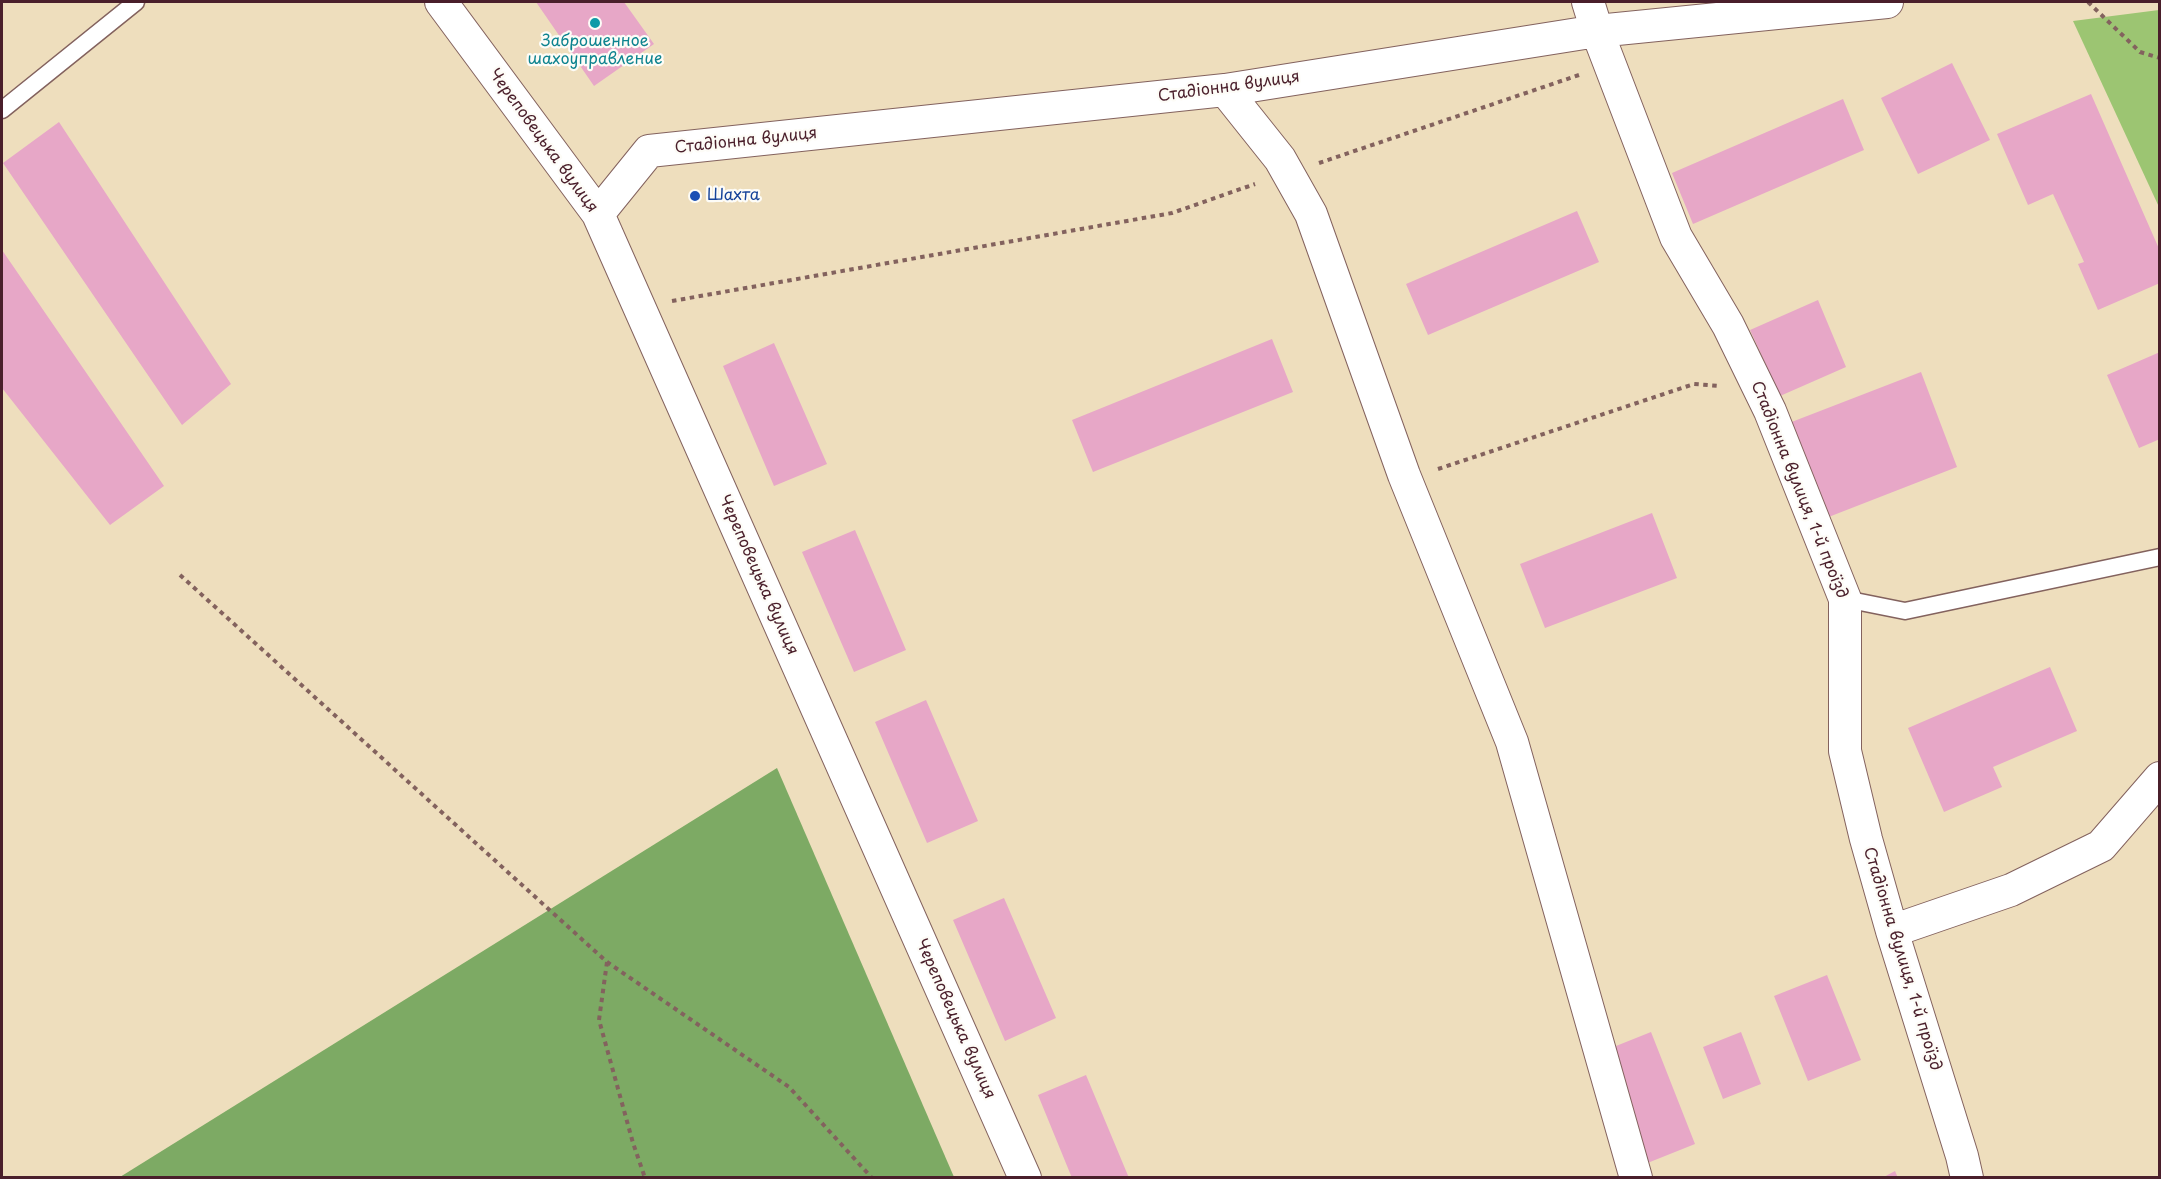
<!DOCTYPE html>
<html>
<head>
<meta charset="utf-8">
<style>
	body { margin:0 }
	#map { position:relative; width:2161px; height:1179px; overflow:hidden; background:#eedebd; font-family:"Playpen Sans",sans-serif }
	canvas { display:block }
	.frame { position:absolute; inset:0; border:3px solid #4a1f2b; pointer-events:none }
</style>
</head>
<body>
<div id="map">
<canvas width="2161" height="1179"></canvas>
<div class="frame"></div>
</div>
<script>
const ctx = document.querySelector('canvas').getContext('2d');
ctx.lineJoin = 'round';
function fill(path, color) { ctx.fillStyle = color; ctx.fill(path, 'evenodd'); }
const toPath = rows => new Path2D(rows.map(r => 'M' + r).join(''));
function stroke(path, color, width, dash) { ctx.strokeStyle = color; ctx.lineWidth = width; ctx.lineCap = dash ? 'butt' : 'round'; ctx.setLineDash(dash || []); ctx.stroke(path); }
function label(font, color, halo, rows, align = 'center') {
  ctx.font = font + ' "Playpen Sans",sans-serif'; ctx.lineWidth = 4.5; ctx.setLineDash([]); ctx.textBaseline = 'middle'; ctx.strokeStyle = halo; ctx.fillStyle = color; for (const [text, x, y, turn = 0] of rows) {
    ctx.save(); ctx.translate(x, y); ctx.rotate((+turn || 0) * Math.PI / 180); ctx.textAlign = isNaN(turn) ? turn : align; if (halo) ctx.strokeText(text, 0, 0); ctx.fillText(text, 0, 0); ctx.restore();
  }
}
fill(toPath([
	[2159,10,2160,10,2159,207,2073,21]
]), '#9cc572');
fill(toPath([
	[777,768,954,1177,120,1177]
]), '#7daa64');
fill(toPath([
	[536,2,624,2,654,44,594,86],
	[1952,63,1990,140,1918,174,1881,98],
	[2091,94,2160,251,2160,283,2098,310,2078,264,2084,262,2053,194,2028,205,1997,134],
	[1843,99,1864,150,1693,224,1672,173],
	[59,122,231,384,182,425,3,163],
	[1577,211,1599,262,1428,335,1406,284],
	[2,250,164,486,110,525,2,388],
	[1818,300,1846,367,1780,396,1750,330],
	[1272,339,1293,392,1093,472,1072,420],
	[774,343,827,464,774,486,723,366],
	[2160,352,2160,439,2139,448,2107,375],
	[1921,372,1957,467,1826,518,1789,423],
	[1652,513,1677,578,1545,628,1520,564],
	[855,530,906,650,854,672,802,552],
	[2050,667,2077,731,1993,767,2002,787,1944,812,1908,728],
	[926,700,978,821,927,843,875,722],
	[1004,898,1056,1018,1005,1041,953,920],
	[1827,975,1861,1060,1808,1081,1774,996],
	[1651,1032,1695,1144,1645,1164,1601,1052],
	[1741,1032,1761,1084,1723,1099,1703,1047],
	[1086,1075,1129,1178,1072,1178,1038,1095],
	[1895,1171,1898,1178,1882,1178]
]), '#e7a7c7');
const lane = toPath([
	[2,110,136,2],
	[1845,599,1905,611,2160,557]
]);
const street = toPath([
	[441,2,598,214,1025,1178],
	[1588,2,1597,31,1676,237,1728,325,1770,411,1845,599,1845,751,1866,839,1892,931,1962,1156,1967,1178],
	[1225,90,1280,159,1311,214,1404,475,1512,742,1636,1178],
	[598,214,649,151,1225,90,1597,31,1887,2],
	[1892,931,2011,890,2101,846,2160,778]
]);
stroke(lane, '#83625e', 19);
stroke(street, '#83625e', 34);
stroke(toPath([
	[2088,2,2140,52,2160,58],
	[1319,163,1579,75],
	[672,301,1172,213,1255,184],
	[1438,469,1694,384,1720,386],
	[180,575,607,962,789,1087,872,1178],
	[607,962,599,1020,633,1143,645,1178]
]), '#83625e', 4, [4.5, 4.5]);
stroke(lane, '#fff', 16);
stroke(street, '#fff', 32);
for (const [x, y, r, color] of [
	[595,23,6,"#0f9aa8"],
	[695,196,6,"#1a4fb4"]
]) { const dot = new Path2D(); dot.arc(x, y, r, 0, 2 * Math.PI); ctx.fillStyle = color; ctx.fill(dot); stroke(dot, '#fdfcf7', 2); }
label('16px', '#0d838f', '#fdfcf7', [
	["Заброшенное",595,42],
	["шахоуправление",595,60]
]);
label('16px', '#4a1f2b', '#fdfcf7', [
	["Стадіонна вулиця",1229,87,-8],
	["Череповецька вулиця",543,141,54],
	["Стадіонна вулиця",746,141,-6],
	["Стадіонна вулиця, 1-й проїзд",1799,490,68],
	["Череповецька вулиця",758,575,66],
	["Стадіонна вулиця, 1-й проїзд",1902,959,73],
	["Череповецька вулиця",955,1019,66]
]);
label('16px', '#164399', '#fdfcf7', [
	["Шахта",707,196]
], 'left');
</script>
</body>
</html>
